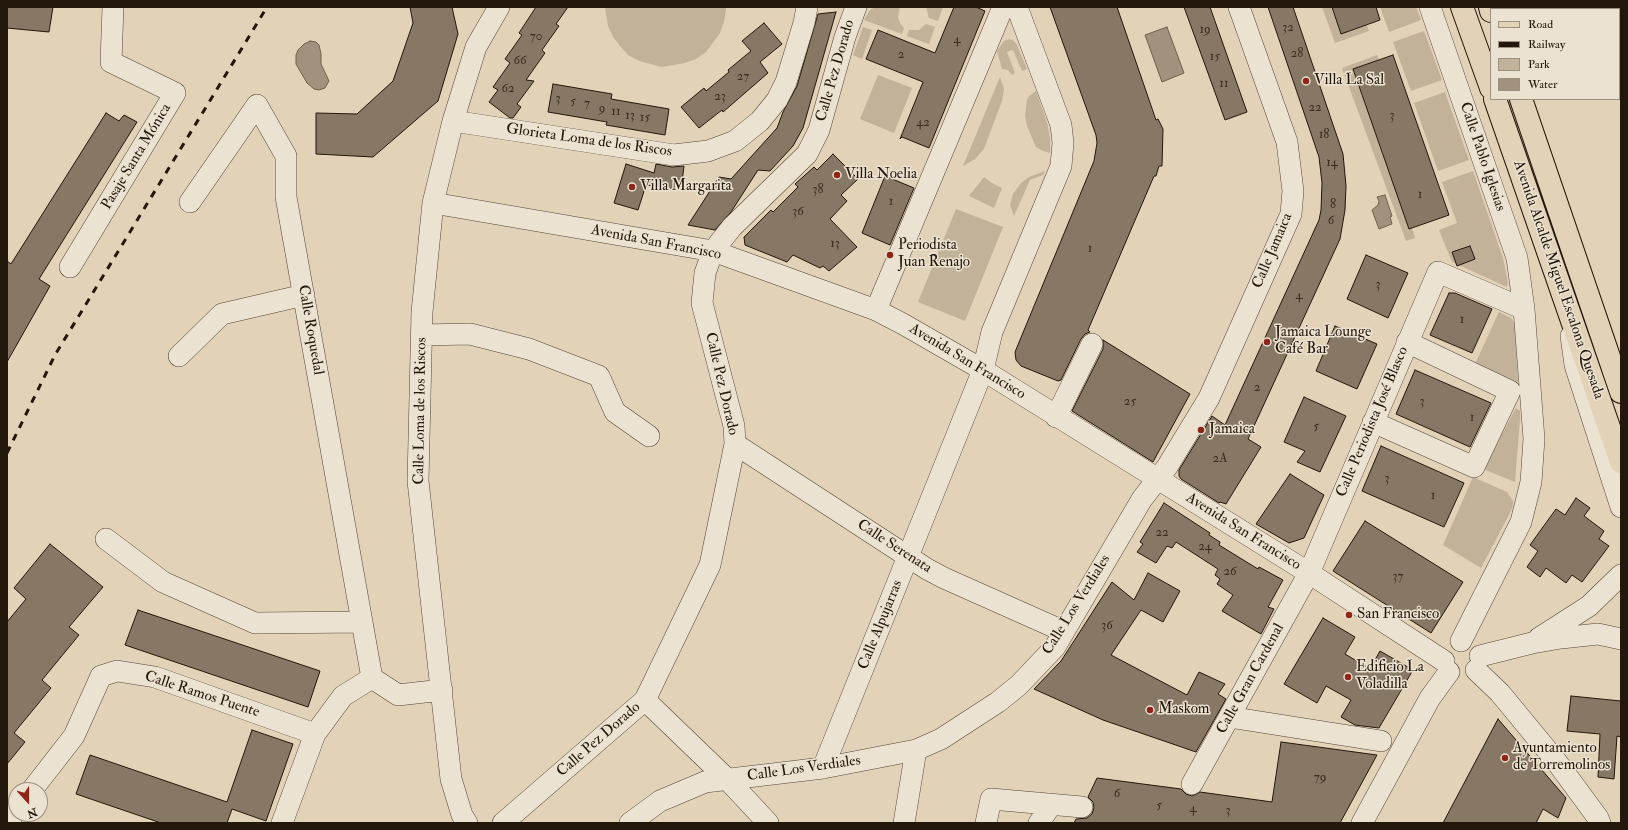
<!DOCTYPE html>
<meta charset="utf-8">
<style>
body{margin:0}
#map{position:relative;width:1628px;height:830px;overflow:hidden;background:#e2d2b8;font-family:"IM FELL Double Pica",serif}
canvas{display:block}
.frame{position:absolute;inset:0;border:8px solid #23160a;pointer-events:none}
.legend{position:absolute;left:1490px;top:8px;width:130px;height:92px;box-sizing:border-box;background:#ece2d1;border:1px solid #9c9081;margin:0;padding:5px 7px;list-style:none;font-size:12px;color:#23160a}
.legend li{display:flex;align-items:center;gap:8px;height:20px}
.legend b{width:20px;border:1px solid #9c9081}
.north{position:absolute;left:8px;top:782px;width:40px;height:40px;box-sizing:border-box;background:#ece2d1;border:1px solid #9c9081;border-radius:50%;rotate:159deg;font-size:11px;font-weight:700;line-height:16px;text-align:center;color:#23160a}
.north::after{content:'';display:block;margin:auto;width:14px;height:18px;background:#8f2418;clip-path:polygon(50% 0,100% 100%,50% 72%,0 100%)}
</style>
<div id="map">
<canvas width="1628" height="830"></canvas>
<div class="frame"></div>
<ul class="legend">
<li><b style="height:5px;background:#e2d2b8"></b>Road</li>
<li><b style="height:5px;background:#23160a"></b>Railway</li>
<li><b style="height:11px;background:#c2b29a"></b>Park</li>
<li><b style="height:11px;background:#a1927d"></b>Water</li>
</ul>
<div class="north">N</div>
</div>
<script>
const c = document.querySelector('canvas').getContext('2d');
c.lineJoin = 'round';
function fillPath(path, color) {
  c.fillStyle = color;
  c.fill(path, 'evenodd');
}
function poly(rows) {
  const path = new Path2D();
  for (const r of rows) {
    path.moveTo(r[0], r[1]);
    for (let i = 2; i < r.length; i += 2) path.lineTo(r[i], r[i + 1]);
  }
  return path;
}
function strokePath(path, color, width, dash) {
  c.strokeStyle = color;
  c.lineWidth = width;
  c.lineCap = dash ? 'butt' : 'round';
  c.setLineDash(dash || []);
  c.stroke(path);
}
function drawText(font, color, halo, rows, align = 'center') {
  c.font = font + ' "IM FELL Double Pica",serif';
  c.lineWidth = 3;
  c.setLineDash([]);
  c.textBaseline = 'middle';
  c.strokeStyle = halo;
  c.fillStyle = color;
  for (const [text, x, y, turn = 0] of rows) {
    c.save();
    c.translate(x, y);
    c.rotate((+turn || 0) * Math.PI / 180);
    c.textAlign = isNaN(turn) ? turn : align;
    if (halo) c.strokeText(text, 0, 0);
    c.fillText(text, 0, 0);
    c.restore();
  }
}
fillPath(poly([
 [605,7,726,7,726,10,724,22,720,33,706,52,696,59,685,63,662,67,639,61,628,55,620,46,613,37,608,26],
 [875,7,900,7,898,17,900,23,904,28,902,34,864,20,870,10],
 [926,7,943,7,938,21,929,18],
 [1322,7,1332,7,1341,34,1367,25,1369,31,1335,43],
 [1380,7,1416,7,1421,20,1389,32],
 [926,24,935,27,929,44,907,36,909,30,919,30],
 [863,27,872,30,862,59,853,55],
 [1424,31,1442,80,1411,91,1393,42],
 [1009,39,1014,41,1017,45,1027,69,1022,71,1013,50,1007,52,1015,73,1012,75,1008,70,1002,69,997,51,1004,41],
 [1377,55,1379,60,1353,70,1409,228,1412,228,1415,238,1406,241,1342,68],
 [878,75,912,88,894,133,860,119],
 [1000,77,1004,89,1002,101,984,149,975,159,963,166],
 [1036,91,1048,126,1050,140,1050,153,1043,151,1036,147,1027,126,1025,116,1027,100,1029,96],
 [1445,92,1469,160,1438,171,1414,103],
 [1503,99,1507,99,1621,424,1621,430],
 [1045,171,1043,175,1030,180,1014,216,1010,205,1013,194,1021,183,1029,177],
 [1473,171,1503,258,1508,283,1507,287,1452,262,1439,230,1457,223,1442,182],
 [984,177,992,183,1002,188,994,208,969,196],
 [956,209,1003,227,965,321,918,302],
 [1499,312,1511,318,1515,323,1518,382,1475,364],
 [1516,408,1520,411,1520,420,1515,482,1483,469],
 [1473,477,1507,492,1513,501,1513,506,1510,513,1481,568,1443,545]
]), '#c2b29a');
const water = poly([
 [1167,27,1184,73,1162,82,1145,35,1167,27],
 [310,41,316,42,319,45,321,54,321,64,329,81,325,88,319,90,314,89,307,83,296,64,296,55,298,50,304,44,310,41],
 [1385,195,1392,216,1390,217,1392,224,1379,229,1372,210,1378,205,1379,201,1377,197,1385,195]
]);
fillPath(water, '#a1927d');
strokePath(water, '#6f604f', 1);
const building = poly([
 [7,7,53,7,49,32,7,28,7,7],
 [410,7,452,7,458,34,438,101,373,157,316,154,316,113,357,114,393,81,413,23,410,7],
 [536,7,568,7,556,24,559,26,542,50,545,53,526,80,534,81,517,104,521,107,513,118,510,118,489,102,498,90,493,87,510,63,505,59,522,35,519,33,536,7],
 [954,7,976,7,985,11,929,148,902,137,900,139,923,82,866,59,878,30,935,53,954,7],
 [1050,7,1117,7,1156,120,1158,119,1163,129,1162,166,1159,166,1156,176,1154,176,1088,330,1090,332,1085,334,1081,339,1061,380,1058,381,1021,366,1016,360,1015,352,1094,161,1097,143,1096,135,1050,7],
 [1184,7,1210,7,1247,112,1225,120,1184,7],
 [1268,7,1293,7,1343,154,1346,186,1345,210,1340,239,1248,439,1261,447,1226,504,1220,502,1219,503,1181,479,1179,476,1179,470,1212,416,1225,425,1319,220,1321,210,1322,183,1319,157,1268,7],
 [1332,7,1376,7,1380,20,1341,34,1332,7],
 [836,12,803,128,793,146,770,171,758,170,731,212,715,230,688,225,719,177,731,179,777,128,783,112,797,86,818,14,836,12],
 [764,23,782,44,760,62,768,73,723,112,722,110,699,128,681,107,704,88,706,91,729,72,728,70,751,51,742,41,764,23],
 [1393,55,1449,215,1409,229,1353,69,1393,55],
 [553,84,612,94,611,99,669,109,665,135,606,125,607,122,548,112,553,84],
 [106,113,119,121,124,115,137,122,39,279,50,286,7,362,7,261,11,264,106,113],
 [833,154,858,179,841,195,847,201,830,219,857,247,829,271,823,266,820,268,793,255,787,262,745,245,744,237,771,210,773,212,798,187,795,184,814,167,817,170,833,154],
 [626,164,654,173,656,164,672,167,684,166,682,182,684,183,683,190,646,185,638,210,614,203,626,164],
 [885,176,914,188,890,245,862,233,885,176],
 [1470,246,1475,259,1457,266,1452,252,1470,246],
 [1366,255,1408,273,1388,318,1347,299,1366,255],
 [1449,293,1455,293,1492,309,1472,353,1430,335,1449,293],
 [1335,326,1377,344,1357,389,1316,371,1335,326],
 [1103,340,1190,394,1153,462,1072,411,1103,349,1103,340],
 [1415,370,1491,403,1470,447,1396,414,1415,370],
 [1304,397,1346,416,1320,472,1297,462,1305,451,1284,442,1304,397],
 [1381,446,1464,483,1444,527,1362,491,1381,446],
 [1290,474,1324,495,1304,538,1289,543,1256,524,1290,474],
 [1576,498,1590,508,1584,516,1604,531,1599,539,1609,546,1582,582,1572,575,1566,583,1546,568,1540,577,1527,567,1538,551,1530,545,1556,509,1565,515,1576,498],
 [1164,503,1210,533,1209,535,1220,542,1219,545,1258,569,1259,567,1283,580,1268,607,1274,609,1261,634,1222,611,1233,595,1217,584,1220,579,1215,575,1218,569,1176,542,1172,548,1167,546,1156,563,1137,552,1143,544,1140,542,1164,503],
 [1365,521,1463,582,1431,633,1333,571,1365,521],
 [50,544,103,587,69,627,79,635,42,680,51,688,14,733,25,742,7,764,7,622,26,599,14,588,50,544],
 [1148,573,1180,591,1163,622,1141,610,1111,655,1187,695,1199,672,1225,684,1218,694,1226,699,1196,752,1103,720,1034,689,1061,661,1112,582,1134,600,1148,573],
 [138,610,320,671,308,707,125,645,138,610],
 [1323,618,1355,637,1345,654,1370,669,1380,651,1413,670,1379,728,1355,725,1341,717,1351,700,1326,686,1317,703,1284,684,1323,618],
 [1571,696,1621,701,1621,737,1617,736,1614,779,1598,777,1600,734,1567,731,1571,696],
 [1498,719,1566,798,1558,818,1543,809,1536,823,1443,823,1498,719],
 [252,730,293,744,266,821,232,809,227,823,161,823,76,794,90,755,227,802,252,730],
 [1281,742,1377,755,1340,823,1074,823,1076,819,1087,818,1092,814,1094,808,1093,802,1088,797,1097,778,1181,789,1186,794,1192,796,1200,792,1272,802,1281,742]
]);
fillPath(building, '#867864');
strokePath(building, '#23160a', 1);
const minor = poly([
 [1430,7,1517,258,1524,309,1534,439,1531,482,1521,522,1461,641],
 [453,121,674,155,708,151,735,141,760,121,777,100,786,82,804,23,807,7],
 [190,202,257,105,286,156,286,197,372,678],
 [433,203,713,251,876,310,903,324,983,370,1309,573,1444,661],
 [70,267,175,93,111,62,113,7],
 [876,310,1003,7],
 [422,335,470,334,529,349,599,376,615,412,649,436],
 [1571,336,1575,365,1621,507],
 [179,356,222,314,304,295],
 [1056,417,1092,344],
 [1373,422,1474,467,1510,391,1407,342],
 [735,444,927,569,944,578,1063,631],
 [106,539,163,582,255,623,362,622],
 [1539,638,1589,606,1621,575],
 [1480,656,1532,643,1561,638,1598,634,1621,639],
 [1476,670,1500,693,1556,761,1598,818,1600,823],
 [645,700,727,779,768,823],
 [1229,717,1381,741],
 [823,768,983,370,992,332,1061,166,1063,143,1061,125,1017,7],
 [1192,784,1309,573,1438,272,1524,309],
 [32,790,74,736,101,676,117,671,155,677,315,734,343,696,372,678,398,695,442,690],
 [7,823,16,811],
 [282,823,315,734],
 [467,823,462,815,451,779,418,481,422,312,433,203,453,121,476,47,499,7],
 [503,823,645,700,710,565,735,444,734,426,702,303,705,273,713,251,732,227,807,154,819,130,845,37,856,7],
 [630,823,660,801,705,782,823,768,916,750,941,739,998,702,1019,685,1055,647,1142,499,1167,467,1209,398,1291,214,1293,191,1287,142,1239,7],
 [904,823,916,750],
 [986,823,991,799,1082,807],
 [1039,823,1051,805],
 [1362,823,1430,698,1449,672]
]);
const major = poly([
 [1462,7,1491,88],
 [1490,7,1491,11],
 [1495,99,1621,462],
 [1521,99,1621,392]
]);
strokePath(minor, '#534536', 22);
strokePath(major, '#23160a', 24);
strokePath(minor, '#ece2d1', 21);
strokePath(major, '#e2d2b8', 22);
strokePath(poly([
 [7,453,55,355,267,7]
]), '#23160a', 3, [7, 7]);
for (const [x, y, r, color] of [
 [1306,81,4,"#8f2418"],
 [837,175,4,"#8f2418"],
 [632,187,4,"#8f2418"],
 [890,255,4,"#8f2418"],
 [1267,342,4,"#8f2418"],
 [1201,430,4,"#8f2418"],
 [1349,615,4,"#8f2418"],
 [1348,677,4,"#8f2418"],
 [1150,710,4,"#8f2418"],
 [1505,758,4,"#8f2418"]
]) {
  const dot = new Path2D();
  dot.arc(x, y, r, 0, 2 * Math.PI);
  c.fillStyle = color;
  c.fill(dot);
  strokePath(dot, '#ece2d1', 1.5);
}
drawText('13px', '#3c2e20', null, [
 ["32",1288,28],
 ["19",1205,30],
 ["70",536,37],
 ["4",957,40],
 ["28",1297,54],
 ["2",901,55],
 ["15",1215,57],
 ["66",520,61],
 ["27",743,77],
 ["11",1224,84],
 ["62",508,89],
 ["23",720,97],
 ["3",558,99],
 ["5",573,102],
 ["7",587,104],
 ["22",1315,108],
 ["9",602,109],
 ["11",616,112],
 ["13",630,116],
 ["3",1392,116],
 ["15",645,118],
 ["42",923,123],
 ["18",1324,135],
 ["14",1332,163],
 ["38",818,190],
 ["1",1420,195],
 ["1",891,202],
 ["8",1333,205],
 ["36",798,212],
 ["6",1331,221],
 ["13",835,244],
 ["1",1090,249],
 ["3",1378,285],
 ["4",1299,296],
 ["1",1462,320],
 ["2",1257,388],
 ["25",1130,402],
 ["3",1422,402],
 ["1",1472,418],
 ["5",1316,427],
 ["2A",1220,459],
 ["3",1387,479],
 ["1",1433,496],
 ["22",1162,533],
 ["24",1205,547],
 ["26",1230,572],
 ["37",1398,577],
 ["36",1107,626],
 ["79",1320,778],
 ["6",1117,794],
 ["5",1159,806],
 ["4",1193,809],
 ["3",1228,811]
]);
drawText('15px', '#23160a', '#ece2d1', [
 ["Calle Pez Dorado",836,71,-74],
 ["Glorieta Loma de los Riscos",589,141,8],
 ["Pasaje Santa Mónica",137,157,-59],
 ["Calle Pablo Iglesias",1482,157,71],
 ["Avenida San Francisco",656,243,11],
 ["Calle Jamaica",1273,251,-67],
 ["Avenida Alcalde Miguel Escalona Quesada",1558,280,71],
 ["Calle Roquedal",310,330,80],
 ["Avenida San Francisco",967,362,31],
 ["Calle Pez Dorado",721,384,77],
 ["Calle Loma de los Riscos",421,411,-89],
 ["Calle Periodista José Blasco",1373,422,-67],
 ["Avenida San Francisco",1243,532,32],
 ["Calle Serenata",894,547,33],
 ["Calle Los Verdiales",1077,605,-58],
 ["Calle Alpujarras",881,625,-68],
 ["Calle Gran Cardenal",1251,679,-61],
 ["Calle Ramos Puente",202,695,18],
 ["Calle Pez Dorado",599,740,-41],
 ["Calle Los Verdiales",804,769,-8]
]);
drawText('15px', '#23160a', '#ece2d1', [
 ["Villa La Sal",1314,81],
 ["Villa Noelia",845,175],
 ["Villa Margarita",640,187],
 ["Periodista",898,246],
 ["Juan Renajo",898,263],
 ["Jamaica Lounge",1275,333],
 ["Café Bar",1275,350],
 ["Jamaica",1209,430],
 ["San Francisco",1357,615],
 ["Edificio La",1356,668],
 ["Voladilla",1356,685],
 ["Maskom",1158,710],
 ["Ayuntamiento",1513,749],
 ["de Torremolinos",1513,766]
], 'left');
</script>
